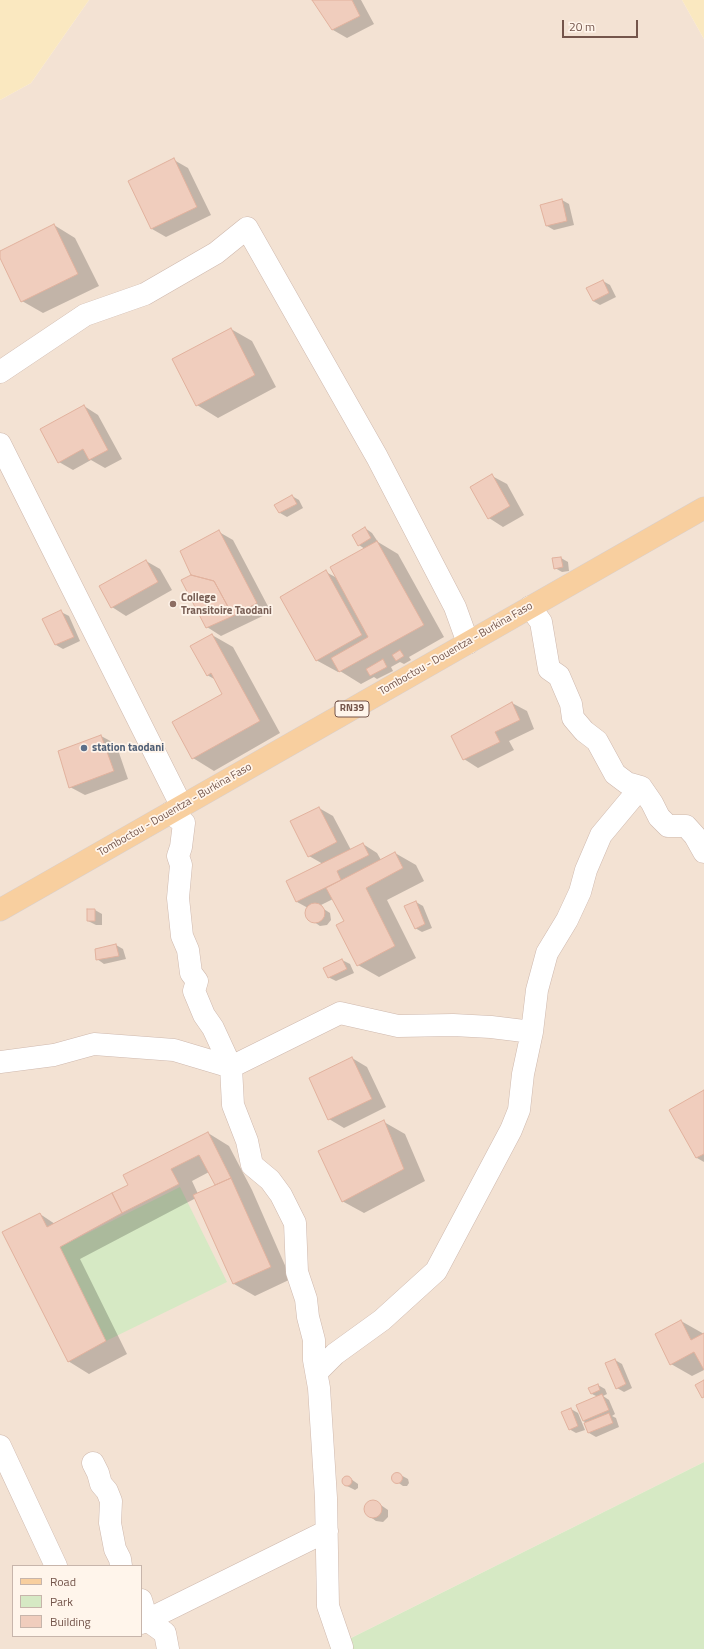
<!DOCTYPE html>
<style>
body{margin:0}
#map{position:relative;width:704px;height:1649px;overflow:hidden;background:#fcf1e5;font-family:"Titillium Web",sans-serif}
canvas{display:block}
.legend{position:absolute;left:12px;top:1565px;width:130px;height:72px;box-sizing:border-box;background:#fff5eb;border:1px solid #c7b5ab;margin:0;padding:5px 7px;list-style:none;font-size:12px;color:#74554b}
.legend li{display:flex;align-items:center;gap:8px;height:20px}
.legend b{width:20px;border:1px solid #c7b5ab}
.scale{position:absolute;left:562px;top:20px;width:76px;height:18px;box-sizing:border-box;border:2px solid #74554b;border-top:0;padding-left:5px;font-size:12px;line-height:14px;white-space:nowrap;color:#74554b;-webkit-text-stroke:3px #fff5eb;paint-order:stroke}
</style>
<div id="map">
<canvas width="704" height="1649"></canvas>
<ul class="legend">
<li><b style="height:5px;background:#f8cf9f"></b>Road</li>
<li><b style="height:11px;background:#d6e9c4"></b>Park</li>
<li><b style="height:11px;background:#f0cdbd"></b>Building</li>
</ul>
<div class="scale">20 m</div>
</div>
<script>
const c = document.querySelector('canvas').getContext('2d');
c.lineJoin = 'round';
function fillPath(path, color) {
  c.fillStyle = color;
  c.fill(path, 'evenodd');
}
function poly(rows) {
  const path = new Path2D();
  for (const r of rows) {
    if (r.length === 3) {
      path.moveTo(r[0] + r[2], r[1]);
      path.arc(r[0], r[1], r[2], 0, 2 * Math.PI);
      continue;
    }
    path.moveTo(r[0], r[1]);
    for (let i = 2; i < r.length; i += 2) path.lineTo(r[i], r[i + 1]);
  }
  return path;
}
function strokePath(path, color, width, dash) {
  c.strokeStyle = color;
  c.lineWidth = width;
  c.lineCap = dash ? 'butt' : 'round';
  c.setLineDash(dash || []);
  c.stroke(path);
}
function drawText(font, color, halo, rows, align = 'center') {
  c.font = font + ' "Titillium Web",sans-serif';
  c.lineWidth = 3.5;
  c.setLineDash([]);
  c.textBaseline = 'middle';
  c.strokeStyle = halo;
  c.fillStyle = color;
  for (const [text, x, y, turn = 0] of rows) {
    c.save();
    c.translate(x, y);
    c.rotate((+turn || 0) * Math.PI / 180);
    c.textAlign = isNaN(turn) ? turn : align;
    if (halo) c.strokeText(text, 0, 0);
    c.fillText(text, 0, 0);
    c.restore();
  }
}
fillPath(poly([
 [89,0,682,0,704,39,704,1462,329,1649,0,1649,0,100,31,83],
 [13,1566,141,1566,141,1636,13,1636]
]), '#f3e2d3');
fillPath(poly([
 [180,1187,227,1282,106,1341,60,1247],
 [704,1462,704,1649,329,1649]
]), '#d6e9c4');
fillPath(poly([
 [0,0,89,0,31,83,0,100],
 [682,0,704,0,704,39]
]), '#fae8c0');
fillPath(poly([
 [313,0,361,0,374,24,347,38,333,30],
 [174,160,188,168,211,215,166,237,152,229],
 [562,200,569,204,574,225,554,230,547,226],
 [54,225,75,238,99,286,43,313,22,301,0,256,0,252],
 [603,281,610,285,616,297,600,305,593,301],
 [231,329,252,341,276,387,218,418,197,405,173,359],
 [84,406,98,415,122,459,105,468,91,460,73,470,59,462],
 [492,476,507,484,524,515,503,527,489,518],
 [292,496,299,500,303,508,287,517,280,513,276,505],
 [365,528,372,533,378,542,398,554,444,637,409,657,411,660,404,664,400,662,391,667,393,671,377,679,374,677,361,684,340,671,338,672,316,660,326,572,337,578,365,549,359,545],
 [219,532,233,540,271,612,221,636,207,627,192,576],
 [561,558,568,562,569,571,562,572,555,568],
 [146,561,160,569,172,590,126,616,112,607],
 [61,612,69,616,80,641,63,649,56,645],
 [212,635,233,647,280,733,214,771,193,758,224,694,216,680,207,675],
 [512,703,527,711,534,729,509,741,514,750,478,768,464,759],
 [101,736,116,744,128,779,85,795,70,787],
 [319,808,333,816,351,850,363,844,377,853,381,860,395,853,416,865,424,881,387,900,416,958,379,977,358,965,345,921,333,899,319,906,330,913,331,920,327,925,320,926,307,917,306,910,308,908,297,902,287,881,323,864,309,856],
 [416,902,423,906,432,928,422,932,415,928],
 [95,910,102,914,102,925,96,925,88,921],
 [116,945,123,949,126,959,104,964,97,959],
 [342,960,350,964,354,973,336,981,328,977],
 [352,1058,367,1067,386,1107,344,1128,329,1119],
 [704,1091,704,1162,697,1158,670,1110],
 [384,1122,405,1134,425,1181,364,1213,342,1201],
 [208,1133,229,1146,252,1190,291,1279,255,1296,234,1284,196,1198,80,1259,127,1354,89,1374,68,1361,40,1214,55,1224,129,1185],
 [209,1172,216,1186,198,1194,192,1181],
 [681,1321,704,1334,704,1370,692,1376,671,1364],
 [615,1360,622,1364,632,1388,624,1392,617,1388],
 [598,1385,605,1389,607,1394,603,1396,609,1400,615,1414,612,1416,616,1418,619,1427,596,1437,589,1433,587,1423,583,1421,598,1397,592,1394,590,1389],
 [571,1409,578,1413,585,1430,576,1433,569,1429],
 [397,1473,408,1479,409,1483,407,1486,403,1486,393,1479,393,1476],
 [348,1477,358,1484,358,1488,355,1490,345,1485,343,1480,345,1478],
 [371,1501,375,1501,388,1510,388,1517,383,1522,376,1521,369,1516,365,1512,367,1504]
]), '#0003');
const building = poly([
 [312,0,352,0,360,16,332,30,312,0],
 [174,158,197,207,151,229,128,181,174,158],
 [562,199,567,221,546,226,540,205,562,199],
 [54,224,78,274,21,302,0,258,0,251,54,224],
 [603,280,609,293,593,301,586,288,603,280],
 [231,328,255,375,196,406,172,359,231,328],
 [84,405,108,450,89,460,83,449,58,463,40,429,84,405],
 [492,474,510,506,488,519,470,487,492,474],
 [292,495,297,504,279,513,274,505,292,495],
 [365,527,371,538,358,546,352,535,365,527],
 [219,530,257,603,233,616,214,581,191,575,180,551,219,530],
 [377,541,424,625,339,672,331,658,368,637,330,567,377,541],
 [561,557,563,567,554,569,552,558,561,557],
 [146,560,158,582,111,608,99,586,146,560],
 [326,570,362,635,316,661,280,597,326,570],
 [191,575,214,581,233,616,206,628,181,580,191,575],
 [61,610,74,637,55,645,42,619,61,610],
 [212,634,260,721,192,759,172,722,222,694,211,673,207,676,190,646,212,634],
 [400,650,404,656,396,661,392,655,400,650],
 [383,659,387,667,370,676,366,669,383,659],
 [512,702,520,720,495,732,500,742,463,760,451,736,512,702],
 [101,735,114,771,69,788,58,751,101,735],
 [319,807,337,842,308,857,290,821,319,807],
 [363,843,369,855,337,871,341,880,296,902,286,881,363,843],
 [395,852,403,868,366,888,395,946,357,966,336,925,344,921,326,888,395,852],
 [416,901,425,924,415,929,404,906,416,901],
 [315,913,10],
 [87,909,95,909,95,921,87,921,87,909],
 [116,944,119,956,96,960,95,949,116,944],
 [342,959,347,969,328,978,323,968,342,959],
 [352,1057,372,1099,328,1120,309,1078,352,1057],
 [704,1090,704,1154,696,1158,669,1110,704,1090],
 [384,1120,404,1169,342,1202,318,1151,384,1120],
 [208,1132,231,1178,215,1185,199,1155,171,1169,179,1184,122,1213,112,1193,128,1185,123,1175,208,1132],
 [231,1178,271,1267,233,1284,193,1195,231,1178],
 [112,1193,122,1213,60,1247,106,1341,68,1362,2,1232,40,1213,47,1227,112,1193],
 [681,1320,691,1340,704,1333,704,1370,694,1352,670,1365,655,1334,681,1320],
 [615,1359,626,1384,616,1389,605,1363,615,1359],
 [704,1380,704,1397,702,1398,695,1385,704,1380],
 [598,1384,600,1390,591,1394,588,1388,598,1384],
 [602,1394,609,1410,583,1421,576,1405,602,1394],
 [571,1408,578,1426,569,1430,561,1412,571,1408],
 [609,1413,613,1423,588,1433,584,1423,609,1413],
 [397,1478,5.5],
 [347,1481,5],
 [373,1509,9]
]);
fillPath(building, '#f0cdbd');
strokePath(building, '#e2b29e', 1);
const minor = poly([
 [0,372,85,315,145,294,216,253,247,228,377,457,455,607,468,643],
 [0,444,182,807],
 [530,607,541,622,549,669,559,676,571,704,573,718,584,731,597,741,615,774,627,783,641,787,652,803,659,817,668,826,686,826,695,836,704,852],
 [170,813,184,823,181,847,178,856,181,865,178,898,182,936,188,950,191,973,197,981,194,991,204,1015,213,1028,231,1067,233,1105,247,1141,252,1165,270,1180,281,1195,295,1223,297,1272,306,1299,308,1317,314,1340,314,1360,319,1388,326,1498,328,1606,342,1647],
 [0,1062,54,1055,94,1044,174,1050,231,1067,340,1013,398,1026,453,1025,491,1027,532,1032],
 [317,1372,335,1354,382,1320,436,1271,511,1130,519,1110,523,1074,532,1032,537,990,547,953,567,920,580,892,586,870,601,835,641,787],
 [0,1446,56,1566],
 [93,1463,98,1473,101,1484,107,1491,111,1501,110,1523,115,1549,120,1559,121,1566],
 [141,1600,147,1620,165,1633,168,1649],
 [141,1623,327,1531]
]);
const primary = poly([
 [0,910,704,508]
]);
strokePath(minor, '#cfb9ae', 23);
strokePath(primary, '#d8cfcd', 23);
strokePath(minor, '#fff', 22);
strokePath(primary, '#f8cf9f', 22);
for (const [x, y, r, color] of [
 [173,604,4,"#8d6e63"],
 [84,748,4,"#5c6f8a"]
]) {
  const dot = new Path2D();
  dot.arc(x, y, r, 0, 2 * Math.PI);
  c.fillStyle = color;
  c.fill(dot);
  strokePath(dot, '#fff5eb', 1.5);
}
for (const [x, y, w] of [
 [352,709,34]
]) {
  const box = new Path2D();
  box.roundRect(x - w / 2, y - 8, w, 16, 3);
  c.fillStyle = '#fff5eb';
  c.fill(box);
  strokePath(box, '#74554b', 1);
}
drawText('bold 10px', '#74554b', null, [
 ["RN39",352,709]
]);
drawText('bold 11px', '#785e54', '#fff5eb', [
 ["College",181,598],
 ["Transitoire Taodani",181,611]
], 'left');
drawText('11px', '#74554b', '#fff5eb', [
 ["Tomboctou - Douentza - Burkina Faso",456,649,-30],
 ["Tomboctou - Douentza - Burkina Faso",175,810,-30]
]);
drawText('bold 11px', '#4e5e75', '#fff5eb', [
 ["station taodani",92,748]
], 'left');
</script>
